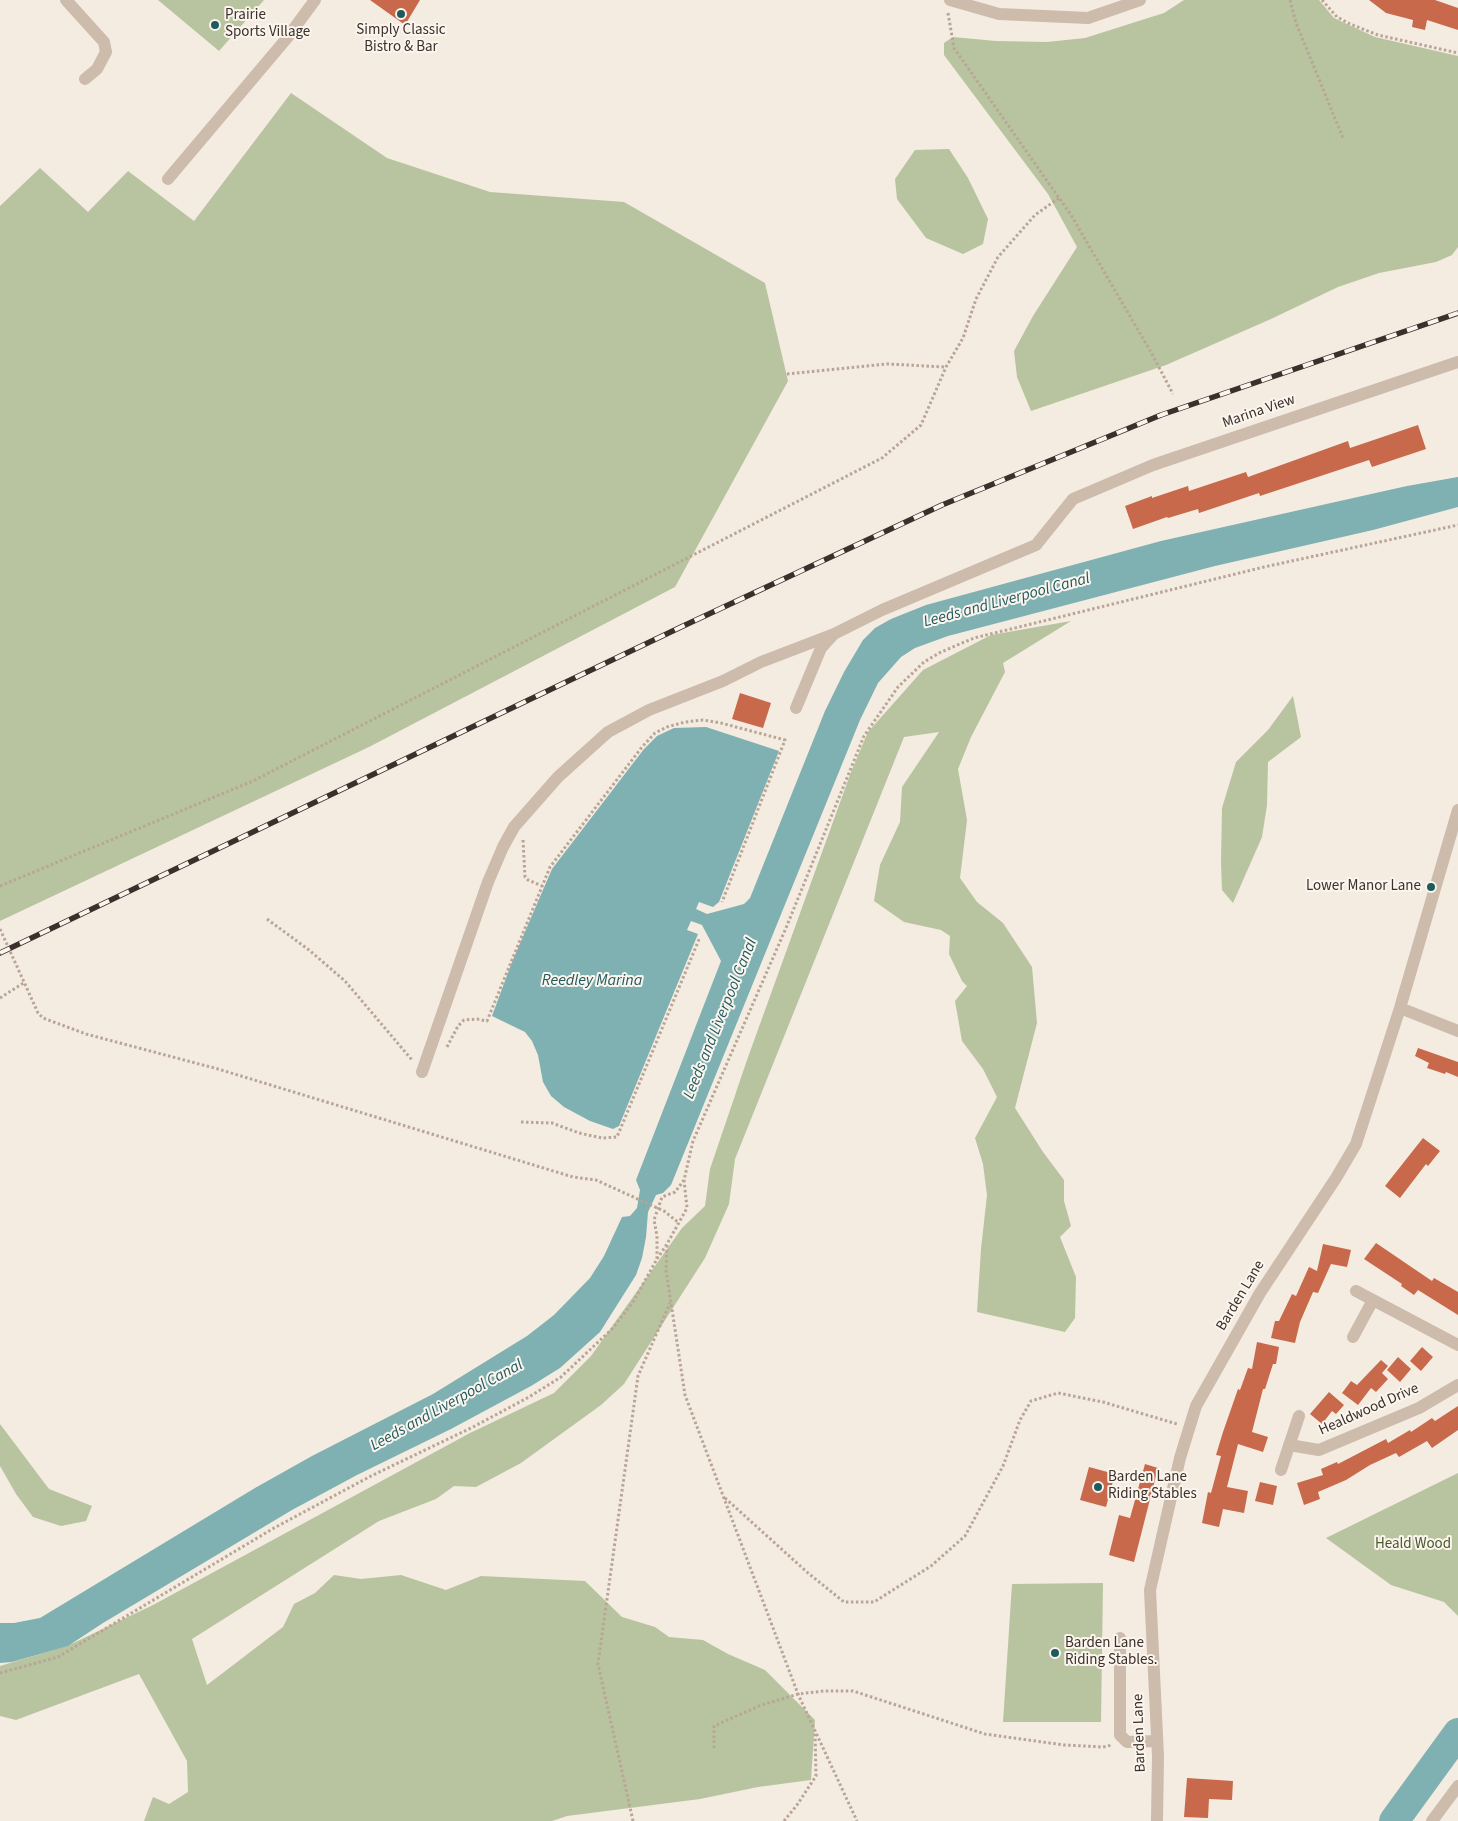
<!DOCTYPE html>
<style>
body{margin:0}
canvas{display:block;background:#f4ebe1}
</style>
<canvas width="1458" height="1821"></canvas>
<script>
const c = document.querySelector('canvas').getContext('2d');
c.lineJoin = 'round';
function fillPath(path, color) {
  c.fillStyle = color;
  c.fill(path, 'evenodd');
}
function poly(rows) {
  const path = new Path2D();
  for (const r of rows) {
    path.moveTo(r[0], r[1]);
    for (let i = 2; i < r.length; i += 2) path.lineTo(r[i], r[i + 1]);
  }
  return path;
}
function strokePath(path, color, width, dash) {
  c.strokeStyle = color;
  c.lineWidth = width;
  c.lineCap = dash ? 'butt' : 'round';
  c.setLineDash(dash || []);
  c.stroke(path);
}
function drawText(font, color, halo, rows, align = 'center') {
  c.font = font + ' "Source Sans 3",sans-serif';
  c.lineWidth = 4;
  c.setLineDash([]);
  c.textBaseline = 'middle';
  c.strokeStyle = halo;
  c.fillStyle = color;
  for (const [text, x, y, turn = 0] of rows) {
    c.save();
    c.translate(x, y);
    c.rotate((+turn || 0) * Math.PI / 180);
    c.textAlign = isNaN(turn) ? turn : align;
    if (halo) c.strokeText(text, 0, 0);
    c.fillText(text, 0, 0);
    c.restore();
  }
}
fillPath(poly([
 [158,0,264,0,219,51],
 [1184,0,1319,0,1334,18,1375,37,1458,56,1458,247,1452,255,1436,262,1379,273,1338,287,1271,319,1166,365,1031,411,1017,377,1014,351,1033,316,1077,247,1048,194,944,55,944,43,953,37,996,41,1047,42,1085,38,1164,13],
 [291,93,387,158,490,192,624,202,765,283,788,381,675,587,369,747,0,921,0,206,40,168,88,212,128,171,194,221],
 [949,149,968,178,988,219,983,244,963,254,926,238,897,199,895,179,915,150],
 [1071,621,1003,663,1005,672,971,737,958,769,967,820,960,878,977,902,1003,923,1032,967,1037,1023,1015,1108,1043,1152,1064,1180,1064,1201,1071,1226,1060,1237,1076,1277,1075,1318,1065,1332,977,1312,981,1249,987,1195,983,1164,975,1138,997,1097,983,1069,962,1041,955,1001,967,986,962,981,949,954,950,936,941,930,904,922,874,901,880,865,900,822,902,787,939,732,904,737,735,1159,729,1204,705,1258,624,1384,601,1405,521,1463,476,1487,454,1486,436,1499,379,1521,192,1639,207,1685,283,1627,294,1604,315,1593,334,1575,361,1579,401,1575,446,1590,481,1576,585,1581,622,1617,655,1627,669,1637,703,1640,728,1654,765,1670,815,1720,811,1780,758,1787,700,1799,567,1816,552,1821,144,1821,153,1797,169,1804,188,1792,187,1761,139,1674,16,1720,0,1716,0,1666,67,1646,153,1605,470,1433,554,1393,591,1356,682,1228,705,1206,710,1169,747,1060,851,772,868,732,923,670,991,635],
 [1293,696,1301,737,1268,762,1267,805,1262,837,1233,903,1222,890,1221,862,1222,808,1236,762,1268,730],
 [0,1424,49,1489,92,1506,86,1521,61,1526,33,1517,16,1494,0,1466],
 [1458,1473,1458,1616,1444,1602,1391,1585,1326,1538],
 [1103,1583,1101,1722,1003,1722,1012,1584]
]), '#b8c4a0');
fillPath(poly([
 [1458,477,1458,507,1373,530,1215,566,948,636,915,648,901,657,878,683,860,720,671,1185,663,1193,656,1195,648,1212,646,1237,642,1258,636,1275,600,1332,560,1368,531,1386,451,1429,357,1475,292,1510,103,1623,68,1646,12,1662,0,1663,0,1623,14,1623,40,1618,255,1488,312,1456,433,1394,527,1336,554,1315,590,1278,604,1256,622,1217,630,1216,637,1208,640,1190,636,1180,721,961,702,925,691,921,687,930,698,934,619,1126,613,1129,590,1121,564,1107,551,1096,543,1082,538,1055,532,1041,525,1032,492,1016,512,962,552,869,644,749,657,736,674,728,706,727,779,751,719,902,713,907,699,902,696,909,707,914,744,904,750,898,825,711,844,672,863,640,875,628,891,619,926,605,1161,541,1407,486]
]), '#7fb0b2');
strokePath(poly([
 [1394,1821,1458,1733]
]), '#7fb0b2', 30);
fillPath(poly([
 [370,0,420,0,405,25],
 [1369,0,1435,0,1458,8,1458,30,1427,20,1425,30,1412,27,1413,20,1386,13],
 [1418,425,1426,449,1372,467,1369,460,1260,496,1259,493,1199,513,1198,509,1168,518,1167,517,1133,529,1125,506,1152,496,1152,498,1188,486,1189,491,1246,472,1248,477,1348,441,1350,448],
 [740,693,771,703,763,728,732,719],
 [1418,1048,1458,1062,1458,1077,1446,1072,1445,1074,1427,1068,1429,1063,1415,1056],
 [1423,1138,1440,1151,1428,1166,1426,1164,1400,1198,1385,1186],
 [1376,1243,1432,1281,1434,1278,1458,1292,1458,1315,1418,1290,1414,1295,1401,1286,1402,1284,1364,1259],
 [1323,1244,1351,1250,1347,1267,1331,1264,1318,1293,1313,1292,1300,1322,1295,1343,1271,1338,1275,1321,1279,1321,1292,1294,1296,1296,1309,1267,1317,1271],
 [1257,1342,1279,1347,1276,1364,1273,1364,1265,1389,1263,1389,1252,1432,1268,1437,1263,1452,1238,1444,1227,1487,1248,1491,1244,1513,1223,1509,1219,1527,1202,1523,1208,1492,1211,1493,1221,1456,1216,1455,1223,1432,1238,1389,1240,1390,1248,1368,1252,1369],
 [1422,1347,1433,1357,1421,1371,1410,1361],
 [1398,1357,1411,1369,1400,1382,1387,1370],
 [1381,1360,1388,1366,1382,1373,1388,1379,1376,1392,1371,1388,1358,1405,1342,1393,1351,1381,1357,1385],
 [1329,1392,1344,1405,1336,1414,1332,1411,1322,1424,1310,1414],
 [1458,1406,1458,1430,1432,1448,1427,1441,1399,1457,1396,1453,1370,1465,1346,1480,1318,1492,1320,1499,1304,1505,1297,1483,1323,1475,1321,1469,1337,1462,1338,1464,1386,1439,1388,1443,1410,1430,1411,1432,1432,1418,1435,1421],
 [1145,1464,1158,1468,1134,1562,1109,1555,1119,1515,1130,1518],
 [1089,1467,1115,1474,1106,1507,1080,1500],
 [1260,1482,1277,1486,1273,1505,1255,1501],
 [1187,1778,1233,1781,1232,1800,1209,1799,1208,1818,1184,1817]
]), '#c8694b');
strokePath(poly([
 [1290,0,1296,23,1343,138],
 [1322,0,1337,17,1350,24,1378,35,1458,53],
 [948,13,954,48,1071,215,1152,354,1173,394],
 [787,374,887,364,946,367],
 [523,840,525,877,528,880,542,886],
 [0,886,253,781,882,458,921,425,946,367,963,338,976,299,998,257,1035,215,1059,198],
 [267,919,309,950,345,981,412,1060],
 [0,929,38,1013,43,1018,86,1034,218,1069,573,1177,596,1180,664,1211,679,1223],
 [0,998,25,982],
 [447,1047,458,1026,464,1020,477,1019,487,1021,550,867,642,747,655,733,667,727,685,722,703,720,721,723,785,740,722,902],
 [521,1122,552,1123,579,1133,602,1138,617,1137,700,937],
 [667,1245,666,1270,685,1395,798,1694,857,1821],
 [657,1259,667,1244,687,1208,684,1180,693,1141,786,928,864,736,898,687,924,662,941,652,974,638,1264,567,1458,525],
 [725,1498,808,1573,844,1602,874,1602,931,1566,965,1536,1003,1466,1020,1420,1031,1401,1058,1393,1103,1402,1177,1424],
 [0,1673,58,1657,274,1528,371,1476,473,1427,529,1397,561,1377,612,1329,633,1302,657,1259,657,1236,654,1220,662,1197,675,1192,684,1180],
 [714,1748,714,1726,759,1706,798,1694,824,1691,853,1691,985,1734,1064,1745,1103,1747,1112,1745],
 [633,1821,598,1664,638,1376,670,1303],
 [784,1821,797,1805,816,1776,815,1732]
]), '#b9a596', 3, [2.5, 2.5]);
strokePath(poly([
 [66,0,104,42,106,52,97,69,85,79],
 [950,0,999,14,1088,18,1140,0],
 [168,179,287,38,315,0],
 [796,708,821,648,833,635],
 [1400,1008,1458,1031],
 [422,1072,488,882,503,847,514,827,558,777,608,732,649,710,723,681,761,662,834,634,882,610,1036,545,1073,499,1153,465,1458,362],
 [1356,1291,1458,1345],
 [1353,1337,1373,1300],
 [1289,1445,1319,1450,1419,1408,1458,1385],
 [1281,1470,1299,1416],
 [1120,1638,1120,1735,1127,1742,1157,1741],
 [1157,1821,1158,1756,1150,1590,1180,1458,1196,1406,1260,1293,1336,1178,1356,1144,1400,1008,1458,810],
 [1432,1821,1458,1786]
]), '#cdbbac', 12);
const rail = poly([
 [0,953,681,627,942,505,1161,415,1458,313]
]);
strokePath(rail, '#3b302b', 5.5);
strokePath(rail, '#fbf5ee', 4, [11]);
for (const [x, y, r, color] of [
 [401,14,5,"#1f5a5e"],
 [215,25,5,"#1f5a5e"],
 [1431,887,5,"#1f5a5e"],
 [1098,1487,5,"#1f5a5e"],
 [1055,1653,5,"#1f5a5e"]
]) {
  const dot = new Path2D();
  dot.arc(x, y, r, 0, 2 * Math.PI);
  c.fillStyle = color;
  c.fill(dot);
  strokePath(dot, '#fbf5ee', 2);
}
drawText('15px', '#3b302b', '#fbf5ee', [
 ["Prairie",225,16],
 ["Sports Village",225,33],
 ["Simply Classic",401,31,"center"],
 ["Bistro & Bar",401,48,"center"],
 ["Lower Manor Lane",1421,887,"right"],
 ["Barden Lane",1108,1478],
 ["Riding Stables",1108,1495],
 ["Barden Lane",1065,1644],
 ["Riding Stables.",1065,1661]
], 'left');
drawText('15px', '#3b302b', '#fbf5ee', [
 ["Marina View",1259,412,-19],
 ["Barden Lane",1241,1296,-59],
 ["Healdwood Drive",1369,1410,-24],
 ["Barden Lane",1140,1733,-92]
]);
drawText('15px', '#4a5a2e', '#fbf5ee', [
 ["Heald Wood",1413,1545]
]);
drawText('italic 16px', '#1f5a5e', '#fbf5ee', [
 ["Leeds and Liverpool Canal",1007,601,-15],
 ["Reedley Marina",592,981],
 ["Leeds and Liverpool Canal",721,1019,-68],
 ["Leeds and Liverpool Canal",447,1406,-29]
]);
</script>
